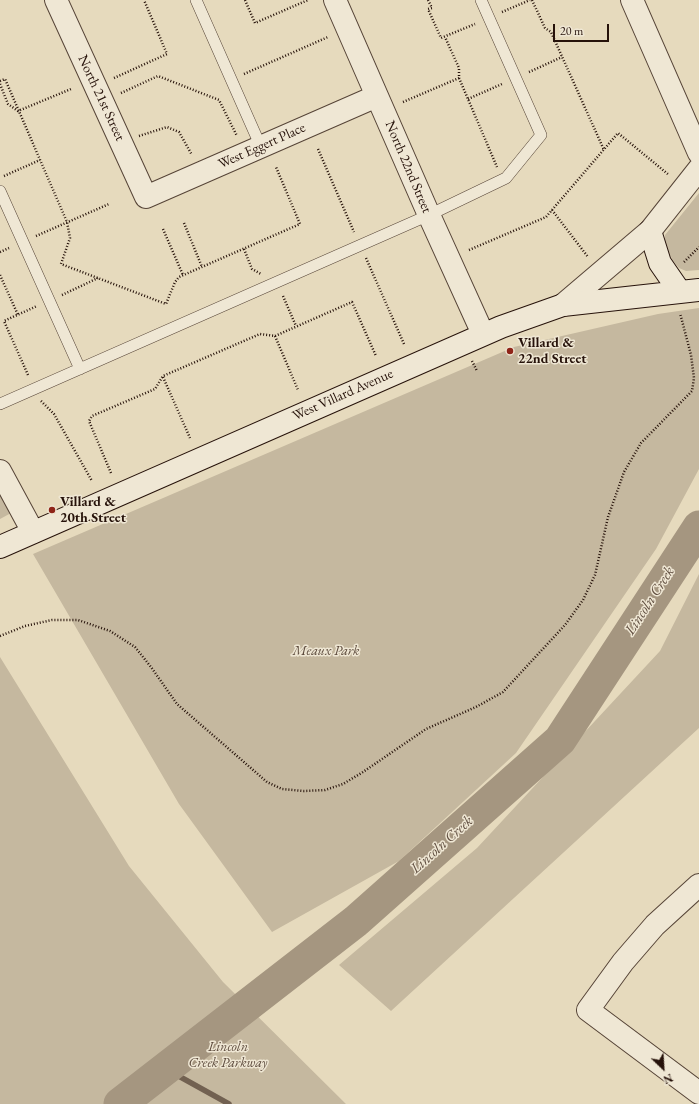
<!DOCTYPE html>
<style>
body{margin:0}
#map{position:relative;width:699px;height:1104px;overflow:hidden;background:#e6dabd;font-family:"EB Garamond",serif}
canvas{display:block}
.north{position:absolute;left:643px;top:1048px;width:40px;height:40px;-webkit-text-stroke:3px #efe7d4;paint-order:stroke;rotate:155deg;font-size:11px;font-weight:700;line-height:16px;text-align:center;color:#26120a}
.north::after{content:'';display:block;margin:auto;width:14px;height:18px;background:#26120a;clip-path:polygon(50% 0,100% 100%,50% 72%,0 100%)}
.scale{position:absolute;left:553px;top:24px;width:56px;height:18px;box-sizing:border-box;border:2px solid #26120a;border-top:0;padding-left:5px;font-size:12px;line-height:14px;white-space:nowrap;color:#26120a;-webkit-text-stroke:3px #efe7d4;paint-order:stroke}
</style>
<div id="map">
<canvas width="699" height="1104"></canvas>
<div class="north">N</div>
<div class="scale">20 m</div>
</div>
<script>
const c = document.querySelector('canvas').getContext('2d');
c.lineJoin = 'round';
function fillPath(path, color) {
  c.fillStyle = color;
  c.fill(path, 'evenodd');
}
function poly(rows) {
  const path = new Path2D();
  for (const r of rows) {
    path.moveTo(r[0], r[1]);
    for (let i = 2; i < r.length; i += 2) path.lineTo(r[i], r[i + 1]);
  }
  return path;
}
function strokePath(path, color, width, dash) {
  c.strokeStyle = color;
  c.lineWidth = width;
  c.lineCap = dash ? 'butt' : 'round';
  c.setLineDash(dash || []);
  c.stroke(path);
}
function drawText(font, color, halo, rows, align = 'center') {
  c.font = font + ' "EB Garamond",serif';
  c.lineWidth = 3;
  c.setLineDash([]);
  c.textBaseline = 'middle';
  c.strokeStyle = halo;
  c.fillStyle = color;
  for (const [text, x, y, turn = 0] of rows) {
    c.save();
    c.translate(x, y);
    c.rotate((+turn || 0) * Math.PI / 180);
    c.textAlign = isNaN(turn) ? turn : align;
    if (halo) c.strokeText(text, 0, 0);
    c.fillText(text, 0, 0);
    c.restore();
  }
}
fillPath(poly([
 [699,193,699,270,686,271,679,268,673,261,665,245,665,235],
 [699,308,699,469,656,549,516,753,399,861,272,932,179,804,33,554,514,347,658,314],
 [0,489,13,512,0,519],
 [699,574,699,728,391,1011,339,965,477,848,660,651],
 [0,657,129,866,223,982,346,1104,0,1104]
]), '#c5b89f');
strokePath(poly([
 [166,1069,229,1104]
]), '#726151', 5.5);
strokePath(poly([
 [120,1104,356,921,560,740,699,527]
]), '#a59680', 33);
const lane = poly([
 [196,0,261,147],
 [0,191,80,369],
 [0,404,429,215,506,178,541,135,481,0]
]);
const street = poly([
 [56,0,146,197,377,96],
 [335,0,429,215,483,334],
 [632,0,699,153],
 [563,305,650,231,699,169],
 [0,471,33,532],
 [699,885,655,925,623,962,588,1010,699,1093]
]);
const secondary = poly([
 [650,231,660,263,680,292],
 [0,547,501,327,563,305,699,290]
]);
strokePath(lane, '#564437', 12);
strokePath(street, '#564437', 24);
strokePath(secondary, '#26120a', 24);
strokePath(poly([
 [245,0,255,23,308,0],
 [428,0,432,8,428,9,441,38,475,24],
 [532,0,545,28,551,32,604,150],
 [502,12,530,0],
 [529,72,562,57],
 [244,74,328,37],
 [114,78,167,54,144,0],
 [459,78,497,167],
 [0,81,5,79,67,222,70,238,61,264,166,304,175,282,179,277,300,224,276,167],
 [0,84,8,104,18,111,71,89],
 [121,93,158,76,219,100,237,136],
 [468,99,502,84],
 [403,102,459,78,459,68,445,37],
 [139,136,167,127,179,132,192,155],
 [318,149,354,232],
 [4,176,40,160],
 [552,210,588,257],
 [184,223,202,267],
 [163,229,183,275],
 [36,236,109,204],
 [244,249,252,269,261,274],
 [469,250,546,217,618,133,669,175],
 [0,252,9,248],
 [366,258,404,344],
 [684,262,699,247],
 [0,275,18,315],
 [62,295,98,278],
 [283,296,296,326],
 [275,336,298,390],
 [472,361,477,371],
 [28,375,4,321,37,306],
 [163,377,190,438],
 [41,401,54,414,92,481],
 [111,473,89,421,92,416,155,389,163,376,260,334,275,336,352,302,376,356],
 [0,636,25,626,52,620,78,620,110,631,135,647,151,667,177,704,267,782,282,789,304,791,325,790,343,784,363,772,426,729,476,707,503,692,565,625,583,600,595,575,608,517,624,472,641,443,692,391,694,378,691,355,680,313]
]), '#26120a', 2.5, [1, 2]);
strokePath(lane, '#efe7d4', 11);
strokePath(street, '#efe7d4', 22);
strokePath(secondary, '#efe7d4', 22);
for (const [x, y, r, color] of [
 [510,351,4,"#8f2418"],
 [52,510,4,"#8f2418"]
]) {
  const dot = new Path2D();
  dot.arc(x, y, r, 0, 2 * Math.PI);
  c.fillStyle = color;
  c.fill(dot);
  strokePath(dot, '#efe7d4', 1.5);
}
drawText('14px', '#26120a', '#efe7d4', [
 ["North 21st Street",101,98,65],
 ["West Eggert Place",262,146,-24],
 ["North 22nd Street",408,167,67],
 ["West Villard Avenue",343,395,-24]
]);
drawText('bold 14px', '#26120a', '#efe7d4', [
 ["Villard &",518,343],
 ["22nd Street",518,359],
 ["Villard &",60,502],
 ["20th Street",60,518]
], 'left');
drawText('italic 14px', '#5e4c3e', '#efe7d4', [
 ["Meaux Park",326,651],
 ["Lincoln",228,1047],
 ["Creek Parkway",228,1063]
]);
drawText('italic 15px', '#5f4d3f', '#efe7d4', [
 ["Lincoln Creek",650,601,-57],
 ["Lincoln Creek",442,845,-42]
]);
</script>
